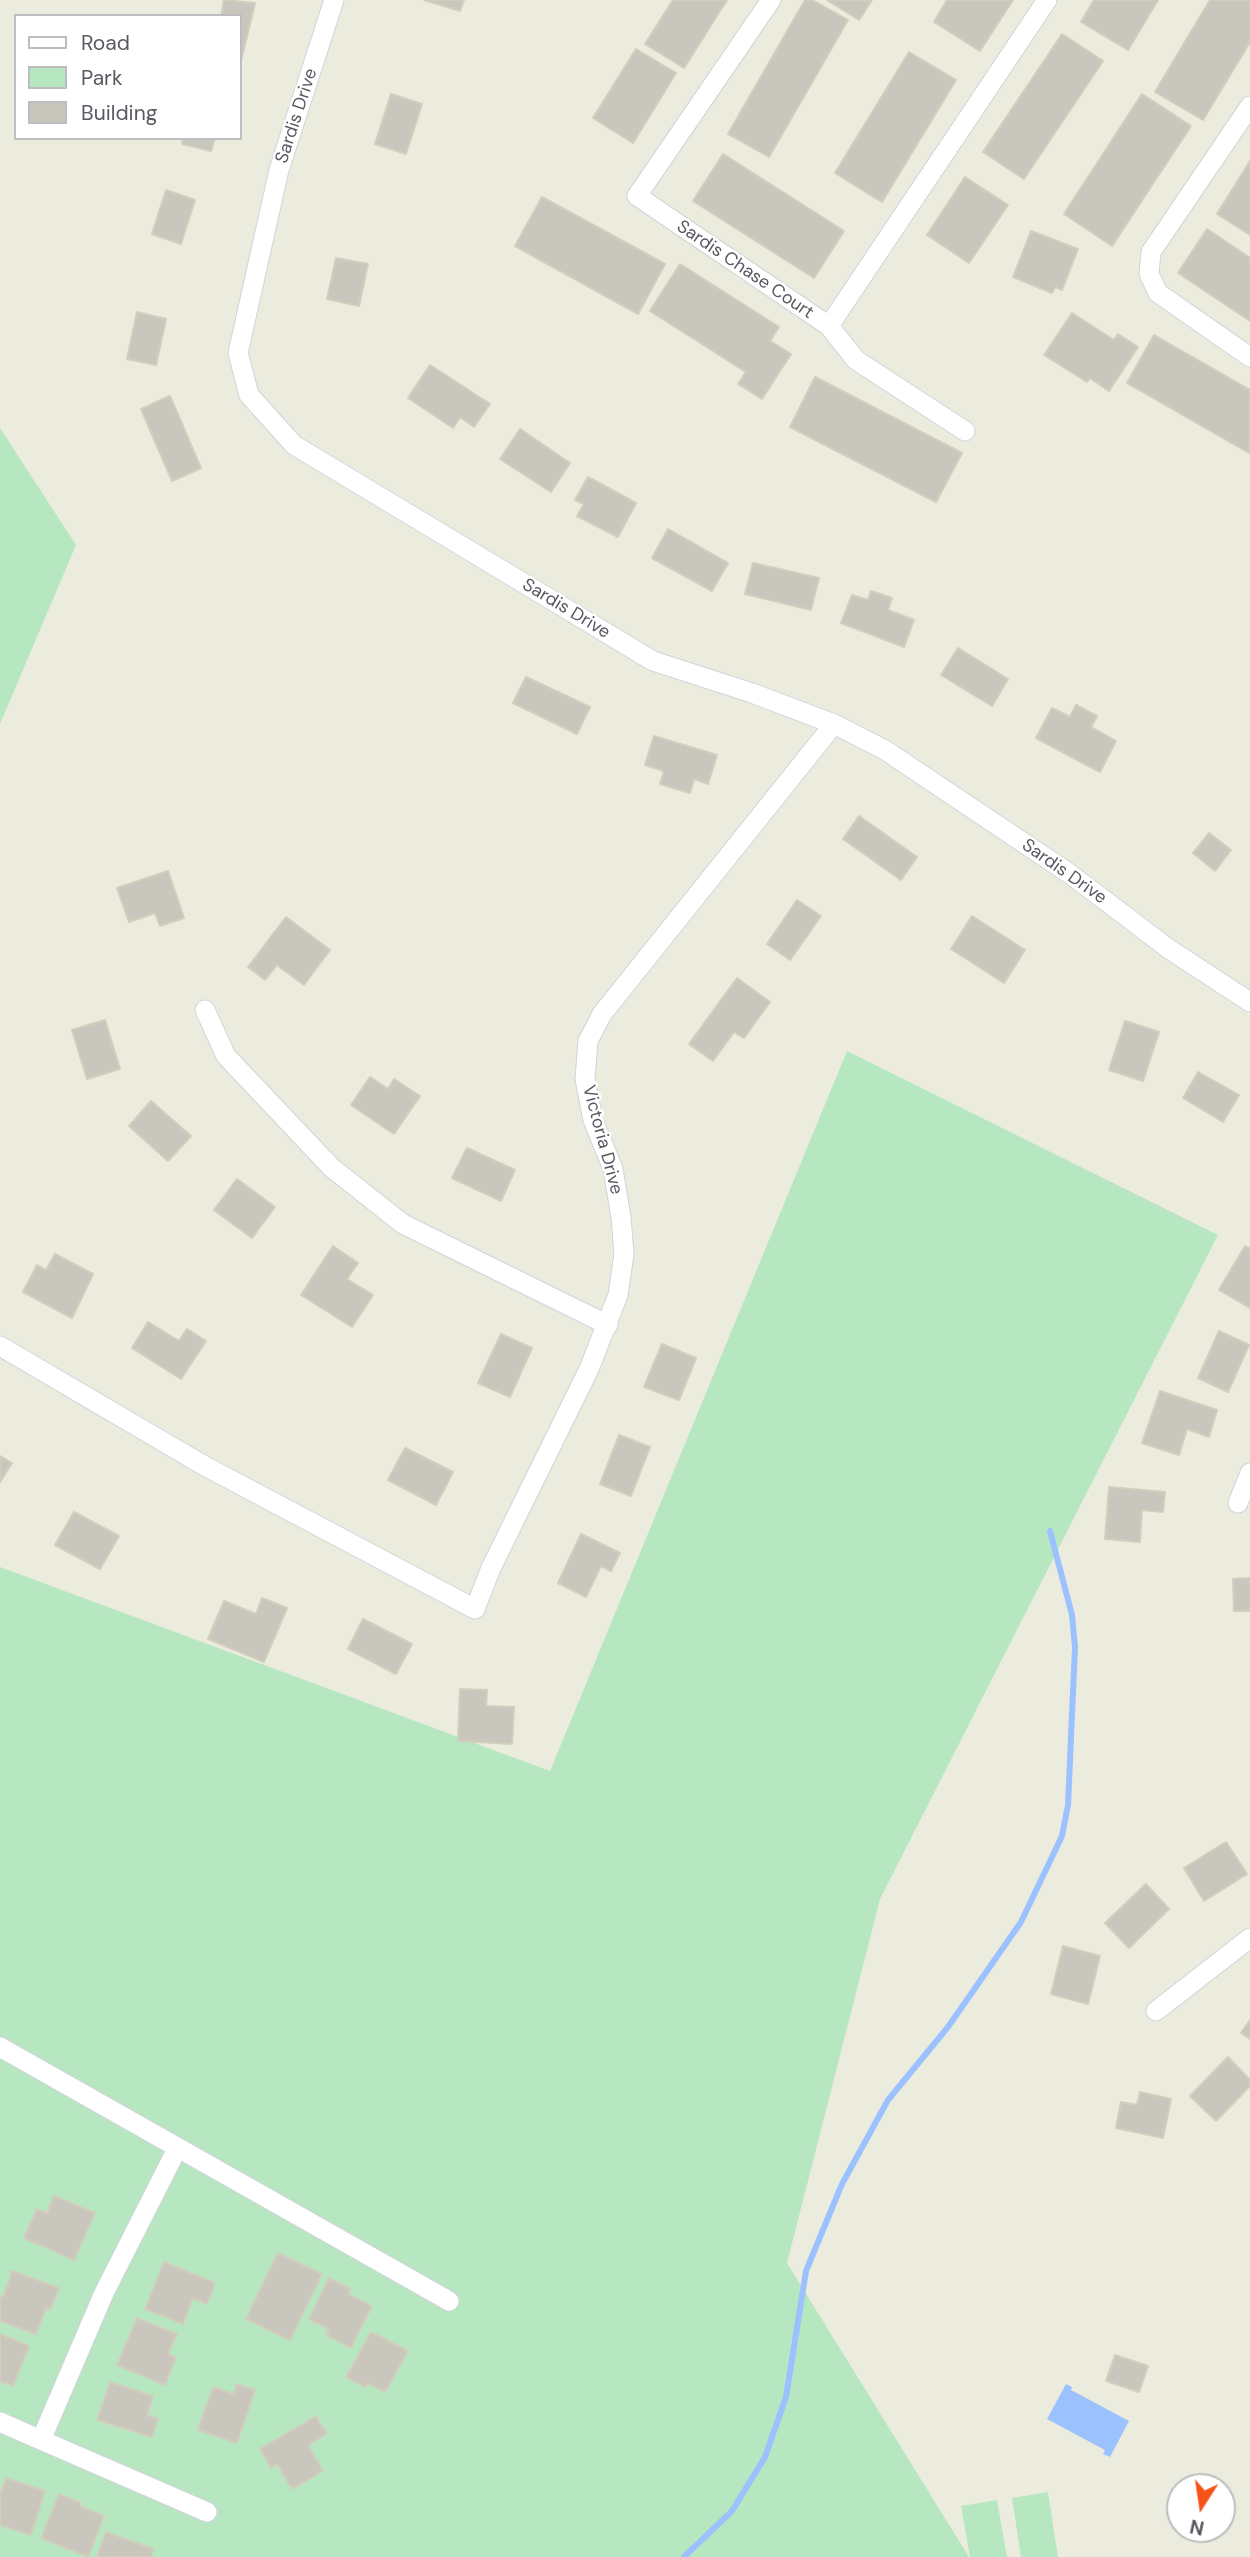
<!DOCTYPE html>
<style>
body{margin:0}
#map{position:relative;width:1250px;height:2557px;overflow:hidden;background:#ececde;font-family:"DM Sans",sans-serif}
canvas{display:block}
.legend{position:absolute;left:14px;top:14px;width:228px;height:126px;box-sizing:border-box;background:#fff;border:2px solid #bcbdc0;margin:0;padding:9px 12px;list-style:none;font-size:21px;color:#575a61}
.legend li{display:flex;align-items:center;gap:14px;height:35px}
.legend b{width:35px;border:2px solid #bcbdc0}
.north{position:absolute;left:1166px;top:2473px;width:70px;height:70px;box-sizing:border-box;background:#fff;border:2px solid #bcbdc0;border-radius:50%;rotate:192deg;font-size:19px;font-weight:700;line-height:28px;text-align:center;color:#575a61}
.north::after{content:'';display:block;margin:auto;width:24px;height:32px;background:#f75319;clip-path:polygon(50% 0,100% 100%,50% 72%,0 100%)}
</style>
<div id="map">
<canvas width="1250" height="2557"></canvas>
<ul class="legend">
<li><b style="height:9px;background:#fff"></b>Road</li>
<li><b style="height:19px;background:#b7e7c0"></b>Park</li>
<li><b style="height:19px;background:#c9c7bd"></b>Building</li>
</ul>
<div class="north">N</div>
</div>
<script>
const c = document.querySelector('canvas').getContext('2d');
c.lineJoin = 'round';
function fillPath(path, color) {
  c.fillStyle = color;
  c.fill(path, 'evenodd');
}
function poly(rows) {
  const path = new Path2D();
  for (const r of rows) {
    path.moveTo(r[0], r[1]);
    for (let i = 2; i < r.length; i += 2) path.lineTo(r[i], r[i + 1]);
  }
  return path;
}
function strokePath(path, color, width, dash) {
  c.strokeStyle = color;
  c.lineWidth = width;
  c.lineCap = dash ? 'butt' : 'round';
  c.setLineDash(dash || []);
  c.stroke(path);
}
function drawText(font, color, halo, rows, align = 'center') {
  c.font = font + ' "DM Sans",sans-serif';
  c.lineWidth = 5;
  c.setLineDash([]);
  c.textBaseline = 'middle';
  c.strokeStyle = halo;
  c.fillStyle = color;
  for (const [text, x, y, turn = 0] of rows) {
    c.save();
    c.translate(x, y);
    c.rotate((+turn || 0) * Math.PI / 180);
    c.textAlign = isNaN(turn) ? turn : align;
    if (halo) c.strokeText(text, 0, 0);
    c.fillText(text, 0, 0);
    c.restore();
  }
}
fillPath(poly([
 [0,428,76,545,0,724],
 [847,1051,1218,1235,880,1899,787,2263,969,2557,0,2557,0,1567,550,1771],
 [1048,2492,1058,2557,1021,2557,1012,2498],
 [997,2500,1007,2557,970,2557,961,2506]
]), '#b7e7c0');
fillPath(poly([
 [1066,2384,1072,2387,1071,2390,1129,2421,1110,2457,1103,2454,1105,2450,1047,2419]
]), '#9bc1ff');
strokePath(poly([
 [684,2557,732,2511,765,2457,786,2397,806,2271,842,2184,888,2100,948,2027,1021,1922,1062,1836,1068,1805,1075,1647,1072,1615,1050,1531]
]), '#9bc1ff', 6);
const building = poly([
 [224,0,255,3,240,65,240,16,221,16,224,0],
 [424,0,464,0,460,11,424,0],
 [673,0,727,0,684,68,645,44,673,0],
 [805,0,812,0,848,20,769,157,728,134,805,0],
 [827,0,872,0,859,20,827,0],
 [947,0,1013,0,980,51,934,22,947,0],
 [1094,0,1158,0,1128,50,1081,22,1094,0],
 [1210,0,1250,0,1250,42,1203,120,1155,92,1210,0],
 [1062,34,1103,61,1024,179,983,152,1062,34],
 [636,49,676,73,633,143,593,118,636,49],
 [909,52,956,80,882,202,835,173,909,52],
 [391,94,422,104,406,154,375,144,391,94],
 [1142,94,1191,126,1112,246,1064,214,1142,94],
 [183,138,215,138,211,151,182,144,183,138],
 [723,154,844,231,814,278,693,201,723,154],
 [1250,161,1250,235,1217,214,1250,161],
 [965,177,1008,205,969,263,927,235,965,177],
 [166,190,195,200,181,244,152,234,166,190],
 [542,197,665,264,638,314,515,246,542,197],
 [1207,229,1250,258,1250,321,1178,273,1207,229],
 [1031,231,1078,249,1062,290,1055,287,1052,293,1013,277,1031,231],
 [336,258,368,264,359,306,327,299,336,258],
 [680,264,779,327,770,341,791,354,762,399,738,384,746,372,650,311,680,264],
 [137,312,166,319,156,365,127,359,137,312],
 [1072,313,1114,340,1118,334,1138,347,1109,391,1090,378,1087,382,1044,355,1072,313],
 [1154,335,1250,390,1249,453,1127,383,1154,335],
 [430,365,490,404,474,427,460,417,453,428,408,398,430,365],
 [815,377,962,453,936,502,790,427,815,377],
 [170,396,201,468,172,481,141,409,170,396],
 [520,429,570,463,551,492,500,459,520,429],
 [588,477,636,503,618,537,577,516,584,504,575,500,588,477],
 [668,529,728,563,712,591,652,558,668,529],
 [753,563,819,578,811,610,745,594,753,563],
 [871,591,892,598,888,610,914,620,904,647,841,623,852,595,868,600,871,591],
 [958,648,1008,679,992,706,941,675,958,648],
 [526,677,590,707,577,734,513,703,526,677],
 [1076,705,1097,716,1091,727,1116,741,1100,772,1036,738,1052,708,1070,717,1076,705],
 [654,736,717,755,708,784,694,779,690,793,660,784,664,771,645,765,654,736],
 [859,816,917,857,901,880,843,839,859,816],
 [1209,833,1231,850,1215,871,1193,853,1209,833],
 [168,871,184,918,160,926,155,913,129,922,117,888,168,871],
 [797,900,821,916,790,960,767,944,797,900],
 [972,916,1025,950,1004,983,951,949,972,916],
 [286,917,330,950,304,985,277,965,265,980,248,967,286,917],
 [737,978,770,1002,744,1038,734,1032,713,1061,689,1044,737,978],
 [105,1020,120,1069,87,1079,72,1030,105,1020],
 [1125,1021,1159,1032,1143,1081,1109,1070,1125,1021],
 [1198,1072,1239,1095,1223,1122,1183,1098,1198,1072],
 [370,1077,388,1089,394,1079,420,1096,394,1134,351,1105,370,1077],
 [151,1101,191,1136,168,1161,129,1126,151,1101],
 [467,1148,515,1170,501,1201,452,1178,467,1148],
 [237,1179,275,1207,252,1238,214,1210,237,1179],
 [333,1246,358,1263,347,1279,373,1295,352,1327,301,1295,333,1246],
 [1245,1246,1250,1249,1250,1308,1219,1290,1245,1246],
 [55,1254,93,1274,72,1318,23,1292,37,1265,46,1270,55,1254],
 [148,1322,179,1341,187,1329,206,1341,181,1379,132,1348,148,1322],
 [1219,1331,1249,1345,1228,1392,1198,1378,1219,1331],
 [501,1334,532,1348,510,1397,478,1383,501,1334],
 [662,1344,696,1358,679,1400,644,1387,662,1344],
 [1160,1391,1217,1410,1209,1437,1187,1429,1179,1455,1142,1443,1160,1391],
 [619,1435,650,1447,631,1496,600,1484,619,1435],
 [405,1448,453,1472,436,1505,388,1480,405,1448],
 [0,1456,12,1463,0,1482,0,1456],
 [1109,1487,1165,1492,1163,1512,1142,1510,1140,1542,1105,1539,1109,1487],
 [74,1512,119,1536,100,1569,55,1545,74,1512],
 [581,1534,620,1553,611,1571,601,1566,586,1597,558,1583,581,1534],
 [1250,1578,1250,1611,1234,1611,1233,1579,1250,1578],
 [262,1598,287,1608,264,1662,208,1639,224,1601,256,1614,262,1598],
 [363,1619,412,1644,396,1674,348,1649,363,1619],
 [460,1689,487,1690,486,1706,514,1707,512,1744,458,1741,460,1689],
 [1226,1842,1247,1874,1204,1901,1184,1868,1226,1842],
 [1146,1884,1169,1909,1129,1948,1105,1923,1146,1884],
 [1063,1946,1100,1956,1088,2004,1051,1994,1063,1946],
 [1250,2020,1250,2039,1241,2033,1250,2020],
 [1228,2057,1250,2080,1250,2086,1216,2121,1190,2096,1228,2057],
 [1140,2092,1171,2099,1163,2138,1116,2128,1121,2102,1137,2105,1140,2092],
 [54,2196,95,2213,74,2260,24,2238,37,2209,47,2213,54,2196],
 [278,2253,322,2274,290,2340,246,2319,278,2253],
 [164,2262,215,2283,207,2304,193,2298,183,2324,145,2309,164,2262],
 [12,2271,59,2288,50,2310,46,2308,36,2334,0,2321,0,2296,3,2297,12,2271],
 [329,2278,351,2289,348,2294,372,2306,351,2348,326,2335,329,2329,309,2319,329,2278],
 [137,2318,177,2334,168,2354,176,2357,165,2385,117,2365,137,2318],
 [371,2332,408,2351,385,2392,368,2383,365,2387,346,2377,371,2332],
 [0,2334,29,2346,13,2386,0,2381,0,2334],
 [1115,2355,1148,2366,1139,2392,1106,2381,1115,2355],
 [110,2382,153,2396,147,2415,158,2419,152,2437,97,2420,110,2382],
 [237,2384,255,2390,237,2443,198,2430,213,2387,233,2394,237,2384],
 [316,2416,327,2434,308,2445,323,2471,292,2489,277,2464,271,2468,260,2449,316,2416],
 [6,2478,45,2491,31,2535,0,2525,0,2495,6,2478],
 [59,2494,81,2503,80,2506,104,2516,88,2557,41,2538,59,2494],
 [106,2532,154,2549,151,2557,97,2557,106,2532]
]);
fillPath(building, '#c9c7bd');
strokePath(building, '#d1cebc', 2);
const street = poly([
 [334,0,279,170,238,353,249,395,294,445,653,661,752,693,834,724,885,750,1070,874,1169,949,1250,1002],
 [771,0,637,196,829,326,856,360,965,431],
 [1250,106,1151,252,1149,274,1158,293,1250,357],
 [829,326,1047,0],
 [205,1010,226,1056,332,1168,403,1224,608,1325],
 [0,1346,203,1465,475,1609,491,1568,589,1369,618,1295,624,1254,621,1217,613,1169,593,1120,585,1079,588,1041,602,1014,834,724],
 [1238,1503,1250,1473],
 [1156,2011,1250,1938],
 [0,2047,449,2301],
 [177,2149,104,2293,41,2440,207,2512],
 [0,2422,41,2440]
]);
strokePath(street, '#d1d3da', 21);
strokePath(street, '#fff', 19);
drawText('18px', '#575a61', '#fff', [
 ["Sardis Drive",297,116,-72],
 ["Sardis Chase Court",745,270,34],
 ["Sardis Drive",566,609,31],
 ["Sardis Drive",1064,872,35],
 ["Victoria Drive",602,1140,75]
]);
</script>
